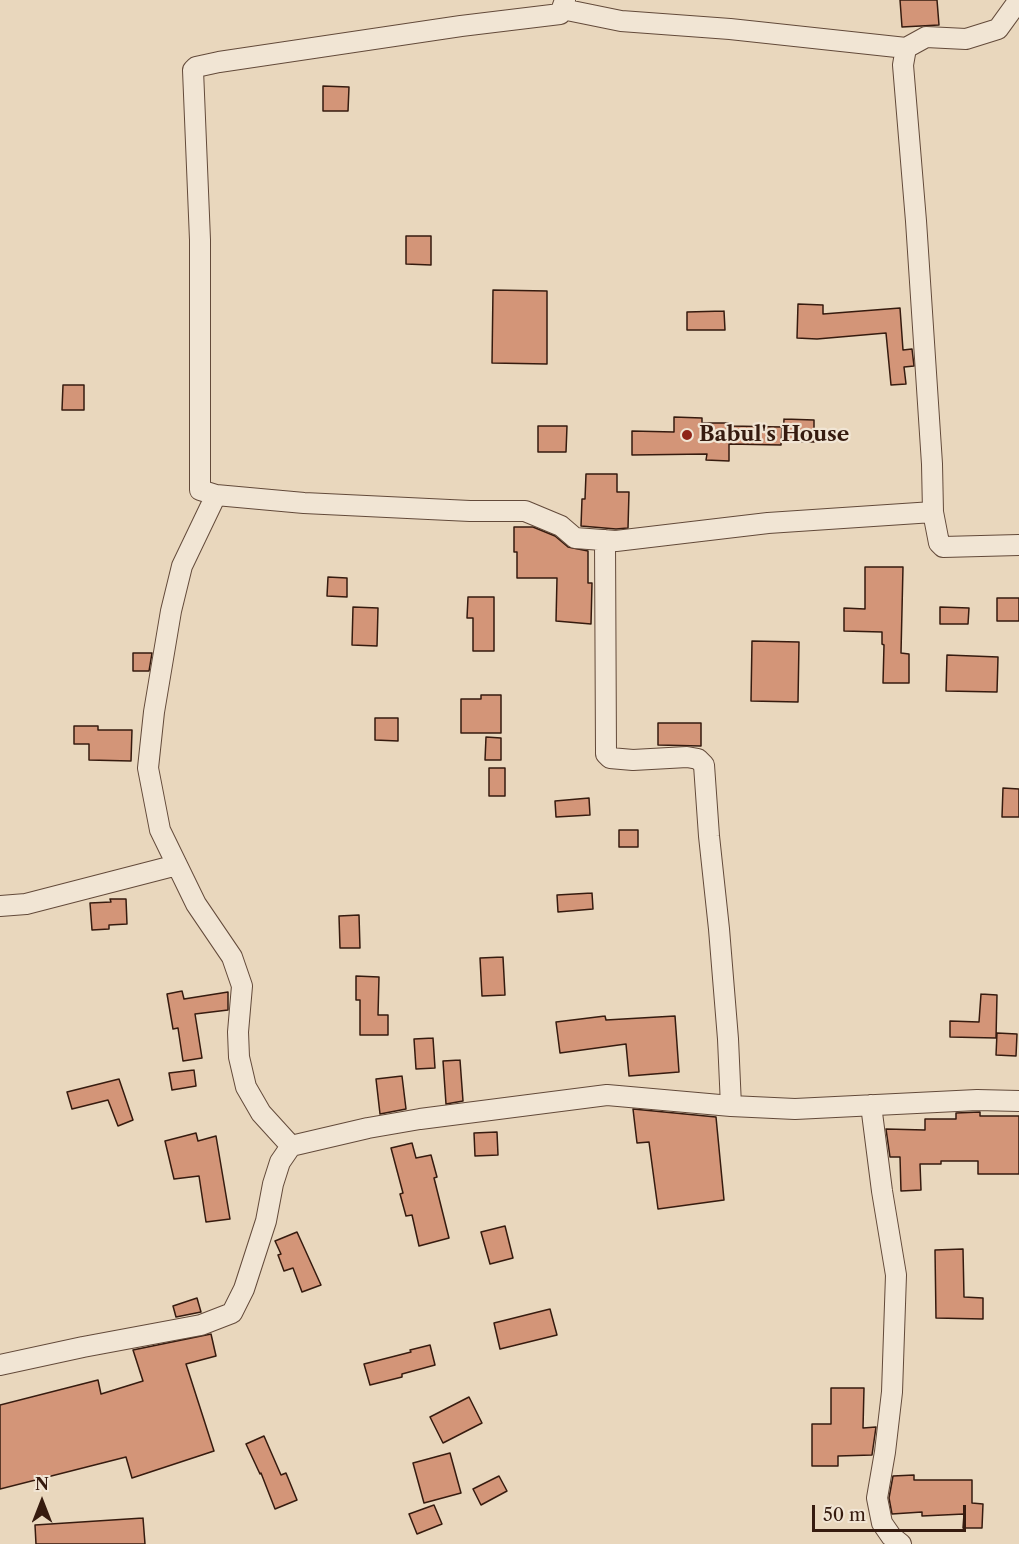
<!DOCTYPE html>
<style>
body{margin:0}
#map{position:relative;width:1019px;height:1544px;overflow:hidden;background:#e9d7bd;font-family:"Libre Caslon Text",serif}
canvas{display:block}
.north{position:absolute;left:12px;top:1472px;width:60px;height:60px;-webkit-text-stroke:4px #f1e5d4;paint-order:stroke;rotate:0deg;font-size:16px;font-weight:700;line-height:24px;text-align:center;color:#361b0f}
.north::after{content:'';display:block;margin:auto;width:21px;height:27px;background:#361b0f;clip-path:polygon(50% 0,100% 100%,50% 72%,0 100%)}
.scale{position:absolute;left:812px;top:1505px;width:154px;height:27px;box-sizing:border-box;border:3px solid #361b0f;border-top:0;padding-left:8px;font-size:18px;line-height:21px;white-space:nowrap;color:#361b0f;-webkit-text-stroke:4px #f1e5d4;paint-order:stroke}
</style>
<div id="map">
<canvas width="1019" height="1544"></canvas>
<div class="north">N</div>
<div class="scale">50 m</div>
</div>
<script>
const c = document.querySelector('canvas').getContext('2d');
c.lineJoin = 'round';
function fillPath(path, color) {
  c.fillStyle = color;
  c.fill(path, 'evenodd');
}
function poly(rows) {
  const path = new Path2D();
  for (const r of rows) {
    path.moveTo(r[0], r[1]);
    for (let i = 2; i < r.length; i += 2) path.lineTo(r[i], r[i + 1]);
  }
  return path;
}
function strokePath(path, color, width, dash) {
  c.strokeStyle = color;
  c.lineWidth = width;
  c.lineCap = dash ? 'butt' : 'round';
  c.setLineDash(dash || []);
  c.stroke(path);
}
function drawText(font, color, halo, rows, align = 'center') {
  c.font = font + ' "Libre Caslon Text",serif';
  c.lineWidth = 4.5;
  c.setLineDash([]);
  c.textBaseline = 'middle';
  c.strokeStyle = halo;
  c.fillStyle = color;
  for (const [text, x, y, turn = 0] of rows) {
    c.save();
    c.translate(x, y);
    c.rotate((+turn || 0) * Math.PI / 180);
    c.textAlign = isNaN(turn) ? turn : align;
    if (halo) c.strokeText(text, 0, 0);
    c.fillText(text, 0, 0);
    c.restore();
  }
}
const building = poly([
 [900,0,937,0,939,25,902,27,900,0],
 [323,86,349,87,348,111,323,111,323,86],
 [406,236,431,236,431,265,406,264,406,236],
 [493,290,547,291,547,364,492,363,493,290],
 [798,304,823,305,823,314,900,308,903,350,912,349,914,366,904,367,906,384,891,385,886,333,817,339,797,338,798,304],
 [724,311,725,330,687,330,687,312,724,311],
 [63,385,84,385,84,410,62,410,63,385],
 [674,417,702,418,702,423,730,423,730,426,782,427,781,445,729,444,729,461,706,460,707,454,632,455,632,431,674,432,674,417],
 [784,419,814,420,814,442,783,441,784,419],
 [538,426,567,426,566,452,538,452,538,426],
 [586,474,617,474,617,492,629,492,628,528,616,529,581,526,582,499,585,499,586,474],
 [514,527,533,527,555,536,568,547,588,551,588,583,592,583,591,624,556,621,557,578,517,578,517,552,514,552,514,527],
 [865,567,903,567,901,653,909,654,909,683,883,683,884,645,882,644,882,632,844,631,844,608,865,609,865,567],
 [328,577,347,578,347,597,327,596,328,577],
 [468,597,494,597,494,651,473,651,473,618,467,618,468,597],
 [997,598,1019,598,1019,621,997,621,997,598],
 [353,607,378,608,377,646,352,645,353,607],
 [940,607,969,608,968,624,940,624,940,607],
 [752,641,799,642,798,702,751,701,752,641],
 [133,653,152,653,149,671,133,671,133,653],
 [947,655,998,657,997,692,946,691,947,655],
 [481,695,501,695,501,733,461,733,461,699,481,699,481,695],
 [375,718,398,718,398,741,375,740,375,718],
 [658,723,701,723,701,746,658,745,658,723],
 [74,726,98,726,98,730,132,730,131,761,89,760,89,744,74,744,74,726],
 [486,737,501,738,501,760,485,760,486,737],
 [489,768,505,768,505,796,489,796,489,768],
 [1003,788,1019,789,1019,817,1002,817,1003,788],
 [589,798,590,815,556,817,555,801,589,798],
 [619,830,638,830,638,847,619,847,619,830],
 [592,893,593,909,558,912,557,895,592,893],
 [110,899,126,899,127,924,109,925,109,929,92,930,90,903,111,902,110,899],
 [359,915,360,948,340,948,339,916,359,915],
 [503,957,505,995,482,996,480,958,503,957],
 [356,976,379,977,378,1015,388,1015,388,1035,360,1035,360,1000,356,1000,356,976],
 [182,991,184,999,228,992,228,1010,195,1014,202,1058,183,1061,178,1028,173,1029,167,994,182,991],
 [981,994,997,995,996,1038,950,1037,950,1021,979,1022,981,994],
 [605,1016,606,1020,675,1016,679,1072,629,1076,626,1044,560,1053,556,1022,605,1016],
 [997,1033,1017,1034,1016,1056,996,1055,997,1033],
 [433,1038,435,1068,416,1069,414,1039,433,1038],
 [460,1060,463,1101,446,1104,443,1061,460,1060],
 [194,1070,196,1086,172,1090,169,1073,194,1070],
 [402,1076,406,1109,380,1114,376,1079,402,1076],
 [119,1079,133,1120,118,1126,108,1100,72,1109,67,1092,119,1079],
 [633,1109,716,1117,724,1200,658,1209,649,1142,637,1143,633,1109],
 [980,1112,980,1116,1019,1116,1019,1174,978,1174,978,1161,941,1161,941,1164,920,1164,921,1190,901,1191,900,1157,890,1157,886,1129,925,1130,925,1119,956,1119,956,1113,980,1112],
 [497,1132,498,1155,475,1156,474,1133,497,1132],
 [196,1133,198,1141,216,1136,230,1219,206,1222,199,1176,174,1179,165,1141,196,1133],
 [412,1143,416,1158,431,1155,437,1177,434,1178,449,1238,419,1246,412,1215,406,1216,400,1194,403,1193,391,1148,412,1143],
 [505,1226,513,1258,490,1264,481,1232,505,1226],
 [297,1232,321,1285,302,1292,293,1268,284,1271,278,1255,281,1254,275,1241,297,1232],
 [963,1249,964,1297,983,1298,983,1319,936,1318,935,1250,963,1249],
 [197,1298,201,1312,176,1317,173,1306,197,1298],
 [550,1309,557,1335,500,1349,494,1323,550,1309],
 [211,1334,216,1356,186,1364,214,1451,132,1478,126,1457,0,1489,0,1405,98,1380,101,1394,143,1381,133,1350,211,1334],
 [430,1345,435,1365,402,1374,402,1377,370,1385,364,1364,411,1352,410,1350,430,1345],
 [831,1388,864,1388,863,1428,876,1427,872,1455,838,1456,838,1466,812,1466,812,1424,831,1424,831,1388],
 [469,1397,482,1423,443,1443,430,1417,469,1397],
 [264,1436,281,1475,286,1473,297,1500,275,1509,261,1473,260,1474,246,1444,264,1436],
 [450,1453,461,1493,424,1503,413,1463,450,1453],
 [914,1475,914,1480,972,1480,972,1503,983,1504,982,1528,963,1528,964,1514,922,1516,922,1512,892,1514,889,1498,893,1476,914,1475],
 [499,1476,507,1491,481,1505,473,1489,499,1476],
 [434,1505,442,1524,417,1534,409,1514,434,1505],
 [143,1518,145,1544,36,1544,35,1525,143,1518]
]);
fillPath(building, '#d39578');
strokePath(building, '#361b0f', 1.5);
const street = poly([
 [565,0,560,14,461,26,219,62,196,67,193,70,200,240,200,490,216,495,304,503,470,511,525,511,561,526,575,538,616,541,768,523,933,512,939,543,943,547,1019,545],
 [562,9,621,21,730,29,906,48],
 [216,495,182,566,171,611,154,712,148,768,160,830,196,904,232,957,242,986,238,1032,239,1057,246,1087,261,1113,291,1146],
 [933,512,932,464,916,221,903,65,906,48,926,37,966,39,998,29,1019,0],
 [605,540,606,754,610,758,633,760,687,757,698,759,704,765,709,836,719,929,728,1039,731,1106],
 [0,906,26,904,177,865],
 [871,1105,882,1191,896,1275,892,1392,885,1452,877,1498,882,1523,891,1536,901,1544],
 [0,1365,83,1347,201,1325,232,1313,244,1289,266,1221,273,1184,280,1162,291,1146,368,1128,420,1119,607,1095,731,1106,795,1109,977,1100,1019,1101]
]);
strokePath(street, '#634a3a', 22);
strokePath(street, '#f1e5d4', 20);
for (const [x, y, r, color] of [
 [687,435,6,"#8f2418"]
]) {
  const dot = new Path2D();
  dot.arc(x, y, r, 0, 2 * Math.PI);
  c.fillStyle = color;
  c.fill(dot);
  strokePath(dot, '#f1e5d4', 2);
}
drawText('bold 21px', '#361b0f', '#f1e5d4', [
 ["Babul's House",699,435]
], 'left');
</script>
